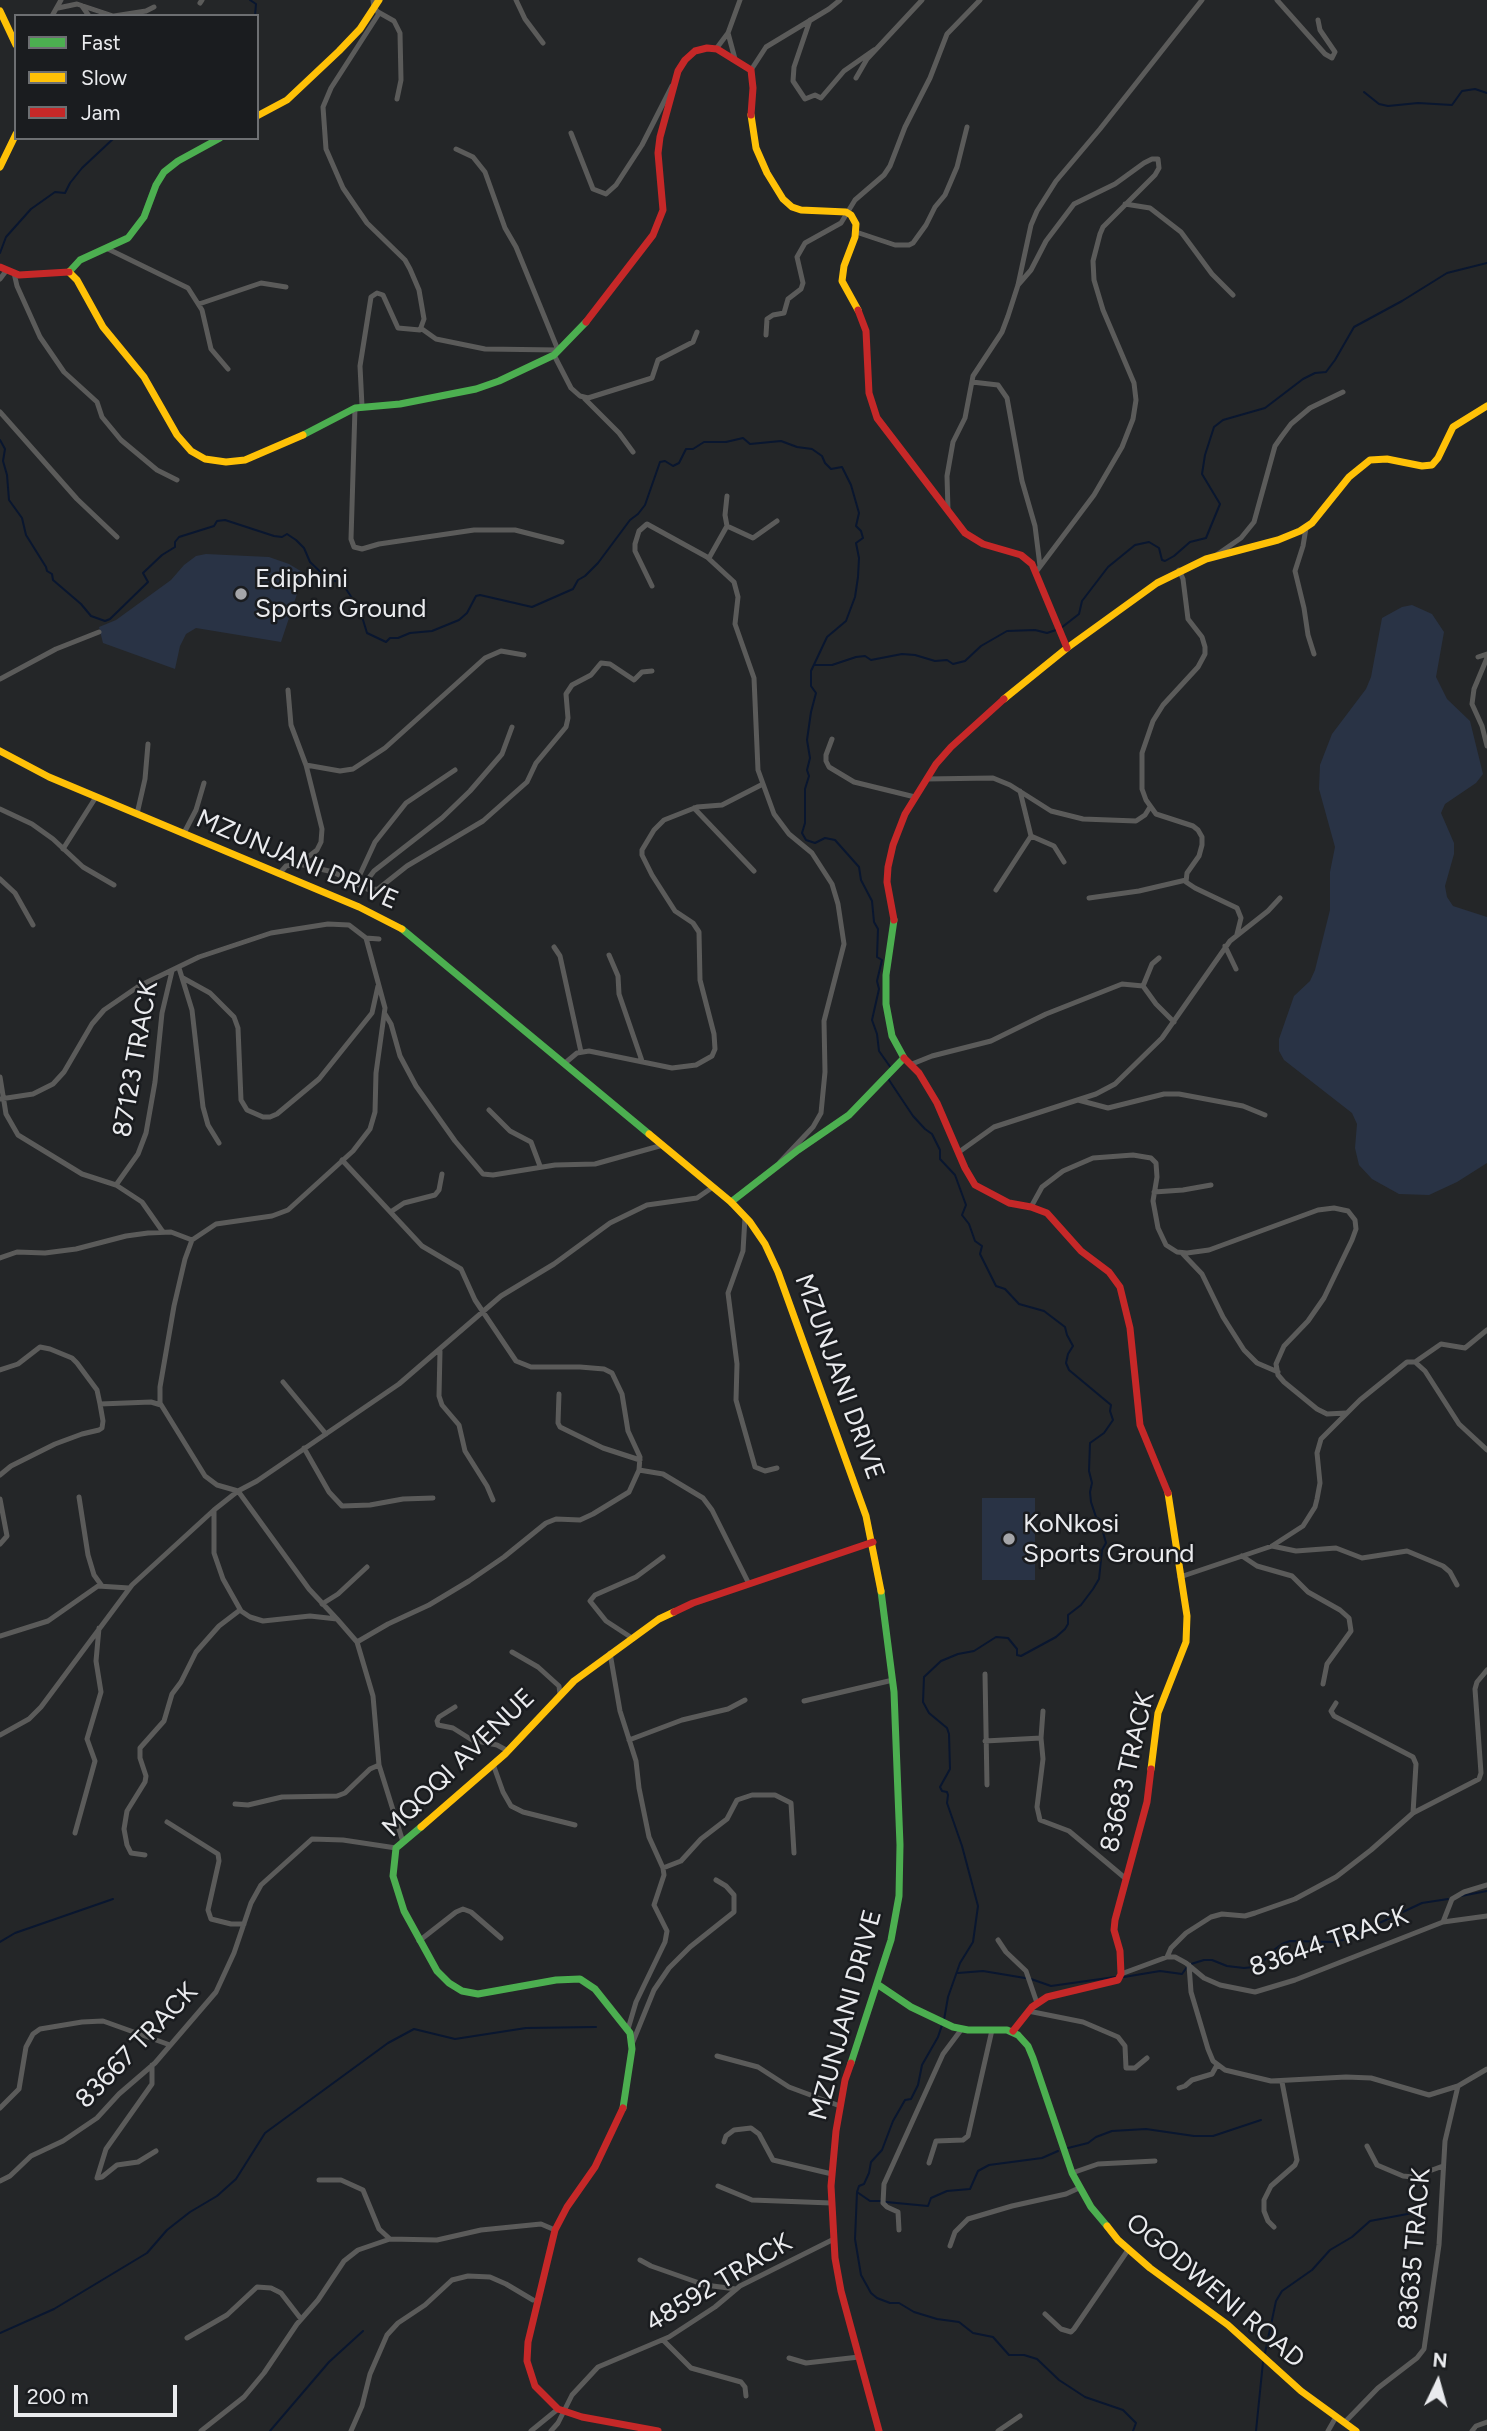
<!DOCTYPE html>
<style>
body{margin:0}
#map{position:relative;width:1487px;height:2431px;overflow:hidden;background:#242628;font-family:Figtree,sans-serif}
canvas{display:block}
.legend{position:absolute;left:14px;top:14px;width:245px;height:126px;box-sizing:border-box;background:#1a1c1f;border:2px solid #6d6f72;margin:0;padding:9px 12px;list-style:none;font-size:21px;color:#eaebee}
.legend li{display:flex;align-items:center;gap:14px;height:35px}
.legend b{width:35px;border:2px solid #6d6f72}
.north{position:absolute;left:1403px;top:2347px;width:70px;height:70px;-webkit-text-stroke:5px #1a1c1f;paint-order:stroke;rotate:5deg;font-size:19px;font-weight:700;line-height:28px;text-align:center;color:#eaebee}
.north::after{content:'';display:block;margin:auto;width:24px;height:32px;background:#eaebee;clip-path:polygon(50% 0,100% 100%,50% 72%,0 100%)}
.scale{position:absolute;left:14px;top:2385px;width:163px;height:32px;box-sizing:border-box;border:4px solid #eaebee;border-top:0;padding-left:9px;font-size:21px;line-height:24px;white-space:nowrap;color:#eaebee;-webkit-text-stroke:5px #1a1c1f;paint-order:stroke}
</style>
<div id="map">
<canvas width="1487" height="2431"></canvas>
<ul class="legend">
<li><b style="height:9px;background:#4caf50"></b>Fast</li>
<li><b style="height:9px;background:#ffc107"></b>Slow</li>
<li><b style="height:9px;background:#c62828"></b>Jam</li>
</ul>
<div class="north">N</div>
<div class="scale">200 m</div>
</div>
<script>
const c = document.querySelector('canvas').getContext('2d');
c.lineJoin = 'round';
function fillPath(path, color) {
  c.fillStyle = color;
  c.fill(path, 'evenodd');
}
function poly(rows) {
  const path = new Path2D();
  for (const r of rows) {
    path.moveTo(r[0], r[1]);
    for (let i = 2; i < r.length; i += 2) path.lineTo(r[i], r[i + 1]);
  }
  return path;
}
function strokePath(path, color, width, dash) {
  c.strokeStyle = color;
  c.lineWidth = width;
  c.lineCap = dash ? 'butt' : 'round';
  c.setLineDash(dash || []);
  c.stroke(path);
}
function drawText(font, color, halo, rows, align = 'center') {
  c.font = font + ' Figtree,sans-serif';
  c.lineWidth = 5;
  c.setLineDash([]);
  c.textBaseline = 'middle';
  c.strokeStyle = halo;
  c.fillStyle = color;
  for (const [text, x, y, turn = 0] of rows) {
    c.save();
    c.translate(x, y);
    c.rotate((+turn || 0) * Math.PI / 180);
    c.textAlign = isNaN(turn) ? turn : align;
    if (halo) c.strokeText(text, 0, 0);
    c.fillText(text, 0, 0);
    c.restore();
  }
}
fillPath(poly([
 [206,554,269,557,289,564,304,573,281,642,196,628,186,634,180,646,175,669,103,643,99,627,116,620,171,580,184,565,196,556],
 [1412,605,1432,614,1444,632,1436,677,1447,699,1470,721,1483,774,1476,783,1445,804,1441,813,1454,843,1454,854,1445,886,1447,897,1453,906,1487,917,1487,1163,1457,1182,1429,1195,1399,1194,1372,1179,1359,1165,1355,1148,1357,1124,1352,1113,1284,1060,1279,1051,1279,1039,1294,996,1310,981,1315,970,1330,910,1330,872,1335,847,1319,789,1320,765,1332,734,1366,689,1371,677,1382,618,1402,607],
 [982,1498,1035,1498,1035,1580,982,1580]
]), '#293345');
strokePath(poly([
 [250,0,256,4,255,16],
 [1364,92,1379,104,1388,106,1418,103,1452,105,1462,91,1475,89,1487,93],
 [0,253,6,237,31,209,55,192,65,193,70,183,82,168,114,138],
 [0,440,5,449,3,461,7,475,9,500,22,518,26,535,46,567,47,571,52,574,53,580,81,604,91,616,105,621,110,619,148,582,143,573,162,555,175,547,175,542,179,537,214,526,217,521,225,520,274,536,282,537,287,534,296,540,304,548,310,562,328,579,342,583,360,610,367,633,386,642,390,638,398,638,410,633,432,631,459,620,467,613,476,596,480,595,532,607,573,589,578,580,585,576,598,563,630,520,638,514,645,505,660,462,665,461,673,466,679,463,686,449,693,449,704,442,726,442,743,438,750,444,781,441,797,447,812,449,822,456,825,463,831,469,842,467,851,485,859,513,856,526,861,531,863,538,856,543,859,558,858,577,855,597,846,621,827,637,811,671,811,686,816,693,811,712,807,740,810,758,807,770,809,776,805,789,805,823,802,833,806,840,815,843,825,838,835,840,859,867,861,880,872,901,874,922,878,929,877,957,882,960,877,981,879,989,872,1020,877,1034,879,1051,891,1068],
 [1061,628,1079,614,1082,601,1108,567,1135,545,1149,542,1159,548,1162,560,1165,561,1174,556,1190,542,1206,538,1220,504,1202,474,1205,455,1214,427,1223,420,1265,408,1303,379,1315,373,1326,372,1335,360,1354,327,1402,301,1447,273,1487,263],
 [814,665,832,665,856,657,865,656,871,660,902,654,915,655,935,661,947,660,953,664,965,661,981,646,1007,631,1035,630,1047,633,1056,630],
 [889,1077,889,1080,913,1116,925,1129,932,1134,940,1150,940,1159,955,1175,966,1205,962,1215,969,1224,975,1241,982,1246,980,1254,996,1286,1005,1289,1019,1304,1044,1311,1065,1327,1067,1335,1073,1346,1068,1354,1066,1363,1069,1370,1111,1405,1110,1411,1113,1420,1104,1433,1090,1443,1089,1471,1092,1483,1090,1492,1091,1502,1096,1517,1105,1522,1103,1532,1106,1543,1102,1550,1099,1579,1093,1589,1081,1605,1068,1615,1068,1624,1065,1629,1056,1637,1021,1656,1017,1655,1017,1649,1008,1638,996,1637,974,1651,958,1654,941,1661,924,1677,923,1702,929,1713,947,1728,949,1734,950,1769,940,1787,942,1791,947,1792,948,1795,947,1803,962,1846,978,1906,973,1942,960,1963,948,1997,944,2020],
 [1461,1896,1487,1891],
 [0,1942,15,1933,113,1899],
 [1191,1964,1204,1960,1212,1960,1227,1966,1244,1968,1254,1967,1260,1965,1271,1952,1282,1944,1290,1941,1333,1942,1343,1940,1422,1903,1448,1899],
 [958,1973,983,1971,1025,1978],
 [1124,1977,1160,1971,1182,1974,1187,1967],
 [1031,1979,1051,1986,1115,1977],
 [942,2025,938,2037,922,2065,918,2085,911,2099,905,2100,893,2121,882,2150,871,2162,869,2173,864,2184,859,2186,857,2192,855,2239,861,2275,871,2293,877,2298,890,2303,899,2303,914,2312,937,2319,959,2322,973,2333,993,2337,1009,2355,1024,2355,1037,2359,1059,2380,1085,2397,1123,2410,1136,2423,1133,2431],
 [1068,2148,1088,2143,1096,2137,1112,2131,1146,2129,1194,2136,1213,2136,1261,2120],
 [857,2192,870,2201,880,2201],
 [886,2202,928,2206,931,2198,947,2191,970,2189,978,2171,989,2165,1042,2158,1058,2151],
 [0,2333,54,2309,147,2253,167,2230,190,2212,217,2196,236,2179,265,2133,388,2043,414,2029,455,2039,526,2028,596,2027],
 [1265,2353,1276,2301,1282,2291,1312,2270,1330,2250,1352,2237,1370,2221,1418,2212],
 [270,2431,329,2362,363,2331],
 [1256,2431,1263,2362]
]), '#09162f', 2);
strokePath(poly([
 [516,0,525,19,543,43],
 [1277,0,1325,54,1332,58,1335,52,1320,30,1318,20],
 [200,3,202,0],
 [82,6,89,16],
 [58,8,77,4,113,16],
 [378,12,394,21,400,33,401,80,397,99],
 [52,16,61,0],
 [114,16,146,11,154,7],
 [810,20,794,67,793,81,805,99,815,95,821,98,844,71,874,50],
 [728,33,735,59],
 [716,49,728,33,740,0],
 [751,70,766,47,829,9,840,0],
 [856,78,867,59,922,0],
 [571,133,593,189,606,194,616,185,642,145,672,86],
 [1125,204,1150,208,1181,232,1212,274,1233,295],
 [856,232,895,245,909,245,913,243,926,225,935,207,945,195,957,167,967,127],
 [106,248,188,288,202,310,211,349,228,369],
 [14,273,17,286,40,337,64,372,97,402,102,417,121,440,157,470,177,480],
 [0,279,6,271],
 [1018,285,1031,270,1046,241,1074,204,1115,184,1144,163,1152,159,1158,159,1159,168,1155,175,1103,227,1100,234,1093,261,1094,280,1103,310,1134,383,1136,400,1133,419,1122,447,1094,495,1036,572],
 [199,304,261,283,286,287],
 [422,329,436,339,485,349,558,350,516,247,505,228,485,172,473,157,456,149],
 [766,335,767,319,773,315,784,313,788,299,801,289,803,283,797,257,805,243,841,223,855,200,884,175,890,166,905,127,930,78,947,34,980,0],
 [554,355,571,388,580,396,588,398,652,378,658,360,693,342,697,332],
 [972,382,998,385,1007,398,1022,481,1035,526,1040,566],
 [584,398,619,433,633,452],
 [362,406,360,366,371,297,377,293,383,295,398,328,420,330,424,319,419,290,410,269,405,260,367,223,343,188,326,149,323,107,331,88,378,15,378,12,374,8,373,0],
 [355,408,351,539,354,547,362,549,379,544,474,530,515,530,562,542],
 [0,412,77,499,117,537],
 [948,510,947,476,953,442,965,418,973,376,1002,332,1008,316,1018,285,1031,225,1037,211,1056,181,1100,129,1202,0],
 [727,526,753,538,777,521],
 [1306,528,1303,546,1295,571,1304,608,1308,635,1314,654],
 [1215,556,1241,538,1254,522,1275,446,1282,436,1291,424,1310,408,1343,392],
 [709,558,727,526,725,515,727,496],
 [1179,570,1183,579,1188,619,1202,637,1205,647,1205,654,1198,667,1163,705,1153,721,1142,753,1142,789,1146,800,1156,814,1193,826,1198,830,1202,837,1202,845,1199,856,1187,873,1186,882,1195,888,1237,908,1241,918,1237,934],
 [652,586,635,551,635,544,639,531,647,524,707,557,734,582,738,597,735,624,754,678,758,770,774,814,789,834,812,853,832,884,838,904,844,944,824,1021,825,1072,821,1113,813,1127,780,1162],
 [1478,657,1487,654],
 [1487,658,1474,689,1472,704,1482,726,1487,746],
 [0,679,56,649,99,632],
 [288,690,291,725,306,765,322,829,321,842,317,850,299,864],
 [832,739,826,755,826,761,829,767,854,782,915,797],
 [306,765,340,771,353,769,385,748,485,658,501,651,524,655],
 [926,779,993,778,1010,785,1051,811,1083,819,1136,821,1145,815,1150,807],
 [694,808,754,871],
 [0,809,32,824,53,839,83,867,114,885],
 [137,814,145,779,148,744],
 [184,833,196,810,204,783],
 [1031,836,1054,846,1064,862],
 [63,849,96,797],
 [279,874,286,866,299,864,333,872,369,890,378,889,407,866,483,821,527,782,536,763,566,727,568,718,566,694,572,685,591,675,601,663,610,664,634,680,642,672,652,671],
 [0,879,15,893,33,925],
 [356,883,375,842,406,803,455,770],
 [362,887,374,871,442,818,470,791,502,754,512,727],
 [996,890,1031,836,1020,791],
 [1089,898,1139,891,1186,880],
 [1225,946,1236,969],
 [554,947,560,956,581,1052],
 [609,955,618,976,619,994,642,1061],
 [179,968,192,1010,203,1107,208,1125,219,1143],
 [183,978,210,993,234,1017,238,1028,241,1100,247,1110,263,1117,270,1117,277,1114,319,1079,372,1013,378,986],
 [1143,986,1152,964,1159,958],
 [385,1014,391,1024,400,1056,416,1086,455,1141,483,1174,493,1175,555,1165,595,1164,663,1145],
 [565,1063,577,1053,589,1051,672,1068,696,1065,712,1056,715,1049,714,1034,700,980,699,932,693,923,675,911,652,875,642,855,642,850,654,830,664,820,697,807,722,805,763,784],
 [912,1064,932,1056,991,1041,1046,1014,1122,984,1143,986,1156,1004,1174,1022],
 [0,1077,6,1114,18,1135,82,1174,116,1185,138,1154,146,1133,155,1082,162,1013,172,971],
 [0,1099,33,1094,53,1084,64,1072,92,1024,104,1010,139,986,199,957,271,933,328,924,349,925,366,938,379,939],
 [1078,1100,1108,1108,1164,1094,1179,1094,1243,1106,1265,1115],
 [489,1110,510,1131,531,1142,540,1166],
 [959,1152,994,1127,1096,1094,1115,1084,1162,1038,1230,941,1268,911,1280,898],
 [342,1160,422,1246,461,1269,475,1300,516,1361,531,1367,580,1367,604,1369,612,1373,622,1394,628,1431,640,1457,639,1470],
 [116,1185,142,1202,163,1232],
 [1154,1192,1183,1190,1211,1185],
 [1031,1207,1042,1187,1063,1171,1093,1158,1133,1155,1151,1158,1156,1163,1157,1177,1153,1201,1158,1228,1166,1245,1177,1252,1187,1253,1209,1250,1318,1210,1334,1208,1348,1211,1355,1220,1356,1229,1352,1240,1324,1298,1308,1321,1284,1346,1276,1364,1278,1375,1284,1382,1317,1409,1327,1414,1346,1413],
 [392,1211,404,1203,435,1195,439,1190,442,1174],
 [745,1217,743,1251,728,1293,737,1364,736,1400,755,1467,765,1471,777,1468],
 [1182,1253,1202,1274,1223,1317,1244,1350,1257,1363,1278,1372],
 [0,1258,17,1252,45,1253,76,1249,126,1236,148,1233,171,1232,192,1240],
 [440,1351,439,1396,442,1405,459,1425,465,1451,487,1486,493,1500],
 [1415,1362,1441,1344,1465,1348,1487,1330],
 [0,1370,18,1364,40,1347,50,1349,72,1358,77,1363,97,1390,100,1404],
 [283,1382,326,1434],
 [559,1394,558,1423,560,1427,603,1448,640,1460],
 [304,1448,329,1492,342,1506,370,1505,403,1499,433,1498],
 [0,1475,11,1466,55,1444,82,1434,99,1430,102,1428,103,1421,100,1404,151,1402,161,1405],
 [238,1491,217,1485,205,1476,160,1403,160,1387,174,1306,185,1259,192,1240,216,1224,272,1216,288,1210,353,1151,370,1129,375,1112,376,1073,385,1008,366,938],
 [238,1491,309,1589,337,1619],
 [79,1497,88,1555,94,1575,102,1586],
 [0,1499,7,1536,0,1544],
 [214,1510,214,1553,223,1579,241,1611,250,1617,263,1621,310,1616,337,1619,357,1642,373,1696,379,1765,403,1842],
 [1272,1546,1296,1551,1336,1548,1362,1558,1407,1551,1443,1566,1450,1572,1457,1585],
 [1242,1556,1257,1566,1292,1576,1308,1592,1340,1610,1349,1618,1351,1631,1327,1664,1323,1684],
 [1180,1577,1272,1546,1303,1526,1315,1507,1317,1499,1320,1483,1317,1453,1321,1439,1360,1400,1407,1362,1415,1362,1425,1371,1459,1424,1487,1450],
 [322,1604,338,1594,367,1567],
 [0,1636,48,1621,98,1586,129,1588],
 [632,1638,606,1621,590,1601,595,1595,636,1577,663,1557],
 [357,1642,388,1624,429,1605,469,1581,504,1557,546,1523,556,1519,580,1520,593,1514,629,1492,639,1470,663,1474,703,1498,712,1510,749,1584],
 [512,1652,538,1667,559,1686,560,1694],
 [610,1653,620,1711,636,1761,639,1788,649,1837,663,1868,664,1875,654,1905,667,1931,665,1942,636,2002,628,2029],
 [985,1674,987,1785],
 [804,1701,893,1680],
 [1336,1703,1331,1711,1334,1716,1413,1757,1416,1764,1413,1813],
 [455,1707,439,1717,437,1721,438,1725,453,1728,472,1740,497,1745,508,1751],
 [1043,1711,1041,1738,1043,1759,1037,1807,1040,1820,1069,1831,1125,1878],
 [0,1735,29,1719,41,1707,132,1585,214,1510,238,1491,257,1481,399,1384,501,1296,554,1264,610,1223,647,1205,697,1198,713,1187],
 [629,1740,682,1720,728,1709,745,1700],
 [985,1741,1041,1738],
 [493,1764,503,1792,511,1806,523,1812,575,1825],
 [235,1804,248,1805,282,1797,337,1796,345,1793,370,1769,379,1765],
 [167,1822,218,1854,219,1861,208,1910,211,1919,231,1924,244,1924],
 [75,1833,95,1761,87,1739,101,1692,96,1661,99,1628],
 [145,1855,131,1853,127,1845,124,1829,127,1811,145,1782,146,1776,140,1758,140,1748,164,1721,172,1694,181,1682,196,1652,219,1626,240,1610],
 [663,1868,681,1861,701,1839,727,1819,737,1800,752,1795,775,1795,791,1803,794,1853],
 [1443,1922,1452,1899,1464,1892,1487,1885],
 [998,1940,1006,1952,1026,1971,1037,2003],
 [419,1941,456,1912,463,1909,471,1912,501,1938],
 [1167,1957,1171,1948,1186,1933,1211,1917,1222,1914,1245,1916,1255,1913,1295,1899,1336,1877,1371,1850,1413,1813,1479,1779,1481,1773,1475,1689,1477,1682,1487,1670],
 [1189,1965,1191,1992,1208,2049,1213,2061,1225,2070,1271,2081,1346,2077,1371,2078,1429,2095,1458,2086,1487,2069],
 [1121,1974,1167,1957,1175,1957,1186,1963,1204,1978,1220,1985,1255,1992,1295,1980,1443,1922,1487,1916],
 [1028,2011,1083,2022,1118,2037,1125,2046,1126,2068,1135,2068,1147,2058],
 [632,2044,654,1990,669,1968,690,1947,734,1912,734,1895,726,1886,716,1880],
 [717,2056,758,2067,789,2087,840,2106],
 [152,2065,152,2084,106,2149,97,2178,102,2177,117,2165,138,2162,156,2151],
 [1179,2088,1185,2086,1192,2080,1212,2074,1217,2065],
 [0,2108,19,2089,26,2047,33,2034,40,2029,82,2022,103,2021,170,2045],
 [724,2142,726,2136,734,2130,751,2128,759,2134,773,2160,832,2174],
 [1367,2146,1377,2165,1403,2176,1413,2177,1443,2166],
 [929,2163,936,2141,963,2140,968,2136,992,2030],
 [1072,2173,1098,2164,1155,2161],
 [319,2180,341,2180,363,2190,379,2229,390,2239],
 [0,2181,10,2176,31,2156,63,2141,97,2118,119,2094,155,2063,216,1992,234,1953,251,1903,261,1885,312,1839,343,1840,396,1848],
 [718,2186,752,2200,831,2203],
 [1274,2227,1268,2221,1264,2211,1264,2200,1271,2186,1295,2165,1297,2160,1282,2082],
 [899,2230,898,2212,887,2207,883,2203,884,2184,943,2054,961,2030],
 [950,2246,955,2232,968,2219,1012,2206,1066,2194,1079,2188],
 [640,2260,651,2266,705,2285,736,2289],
 [1045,2314,1061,2329,1071,2332,1074,2329,1128,2250],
 [187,2338,227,2315,257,2287,271,2288,281,2293,301,2319],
 [663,2340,691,2368,741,2382,745,2387,746,2396],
 [789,2358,806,2363,859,2357],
 [1344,2423,1378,2388,1417,2358,1424,2349,1439,2245,1445,2141,1458,2086],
 [201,2431,244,2397,264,2373,297,2324,318,2300,344,2261,358,2250,390,2239,437,2240,481,2230,541,2224,555,2230],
 [351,2431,362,2406,370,2374,387,2335,398,2323,425,2305,452,2280,468,2276,490,2277,506,2284,533,2300],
 [531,2431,558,2409],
 [551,2431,558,2423,572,2395,598,2367,669,2337,715,2307,740,2286,834,2239],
 [998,2431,1020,2416],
 [1328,2431,1336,2417],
 [1472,2431,1476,2426,1487,2422]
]), '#5b5b5a', 5);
strokePath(poly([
 [69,272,80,260,128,238,144,217,156,185,164,172,178,161,220,138],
 [303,435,355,408,400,404,476,389,499,381,554,355,586,322],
 [402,929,649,1134],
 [731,1202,798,1150,849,1115,904,1058,892,1036,886,1004,886,975,894,920],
 [421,1827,396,1848,393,1876,404,1911,437,1971,449,1983,462,1991,478,1994,556,1980,580,1979,595,1989,630,2033,632,2049,623,2108],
 [877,1984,911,2007,953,2027,968,2030,1007,2030,1018,2035,1028,2046,1033,2058,1072,2173,1091,2207,1107,2226],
 [851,2063,891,1940,899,1896,900,1845,894,1692,881,1591]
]), '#4caf50', 7);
strokePath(poly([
 [0,11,16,45],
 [751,115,756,148,767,173,783,199,792,207,801,210,846,212,851,215,856,224,855,237,844,266,842,281,858,310],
 [257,116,287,100,339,51,360,29,379,0],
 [0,167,16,134],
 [69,272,77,280,103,327,144,377,177,435,191,451,205,459,226,462,245,460,303,435],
 [1004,699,1067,648,1157,583,1206,559,1278,540,1300,531,1312,523,1349,477,1370,460,1387,459,1422,466,1432,465,1438,458,1453,427,1487,406],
 [0,751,49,777,359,907,402,929],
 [649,1134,731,1202,750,1222,765,1244,778,1272,866,1516,881,1591],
 [1151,1769,1158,1713,1186,1642,1187,1616,1168,1493],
 [421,1827,505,1754,574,1681,659,1619,674,1612],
 [1107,2226,1118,2240,1150,2268,1228,2325,1301,2391,1356,2431]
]), '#ffc107', 7);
strokePath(poly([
 [0,267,19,275,69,272],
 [858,310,866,331,869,393,877,418,965,533,983,544,1021,555,1032,564,1067,648],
 [586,322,653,235,663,210,658,153,660,137,678,71,685,60,695,51,707,48,717,49,751,70,753,88,751,115],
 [894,920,887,882,888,867,893,845,905,814,936,764,951,747,1004,699],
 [904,1058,919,1073,937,1103,965,1168,975,1185,1009,1203,1031,1207,1047,1213,1081,1251,1109,1272,1120,1287,1130,1328,1140,1425,1168,1493],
 [674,1612,693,1603,873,1542],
 [1013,2031,1032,2007,1047,1997,1118,1980,1121,1974,1120,1951,1114,1930,1115,1920,1147,1802,1151,1769],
 [851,2063,845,2080,836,2131,831,2186,835,2258,841,2291,879,2431],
 [623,2108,595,2167,567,2207,555,2230,528,2342,527,2361,535,2386,558,2409,582,2417,658,2431]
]), '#c62828', 7);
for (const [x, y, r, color] of [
 [241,594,7,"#a5a6a9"],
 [1009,1539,7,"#a5a6a9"]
]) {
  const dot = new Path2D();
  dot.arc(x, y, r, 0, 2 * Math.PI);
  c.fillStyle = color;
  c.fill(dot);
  strokePath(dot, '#1a1c1f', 2.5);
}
drawText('26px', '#eaebee', '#1a1c1f', [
 ["Ediphini",255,579],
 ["Sports Ground",255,609],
 ["KoNkosi",1023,1524],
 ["Sports Ground",1023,1554]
], 'left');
drawText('26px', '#eaebee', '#1a1c1f', [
 ["MZUNJANI DRIVE",297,860,23],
 ["87123 TRACK",136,1059,-80],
 ["MZUNJANI DRIVE",839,1377,70],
 ["MQOQI AVENUE",459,1763,-44],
 ["83683 TRACK",1128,1772,-77],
 ["83644 TRACK",1329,1942,-19],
 ["MZUNJANI DRIVE",846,2015,-75],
 ["83667 TRACK",137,2046,-46],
 ["83635 TRACK",1415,2249,-85],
 ["48592 TRACK",719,2283,-31],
 ["OGODWENI ROAD",1215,2291,40]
]);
</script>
